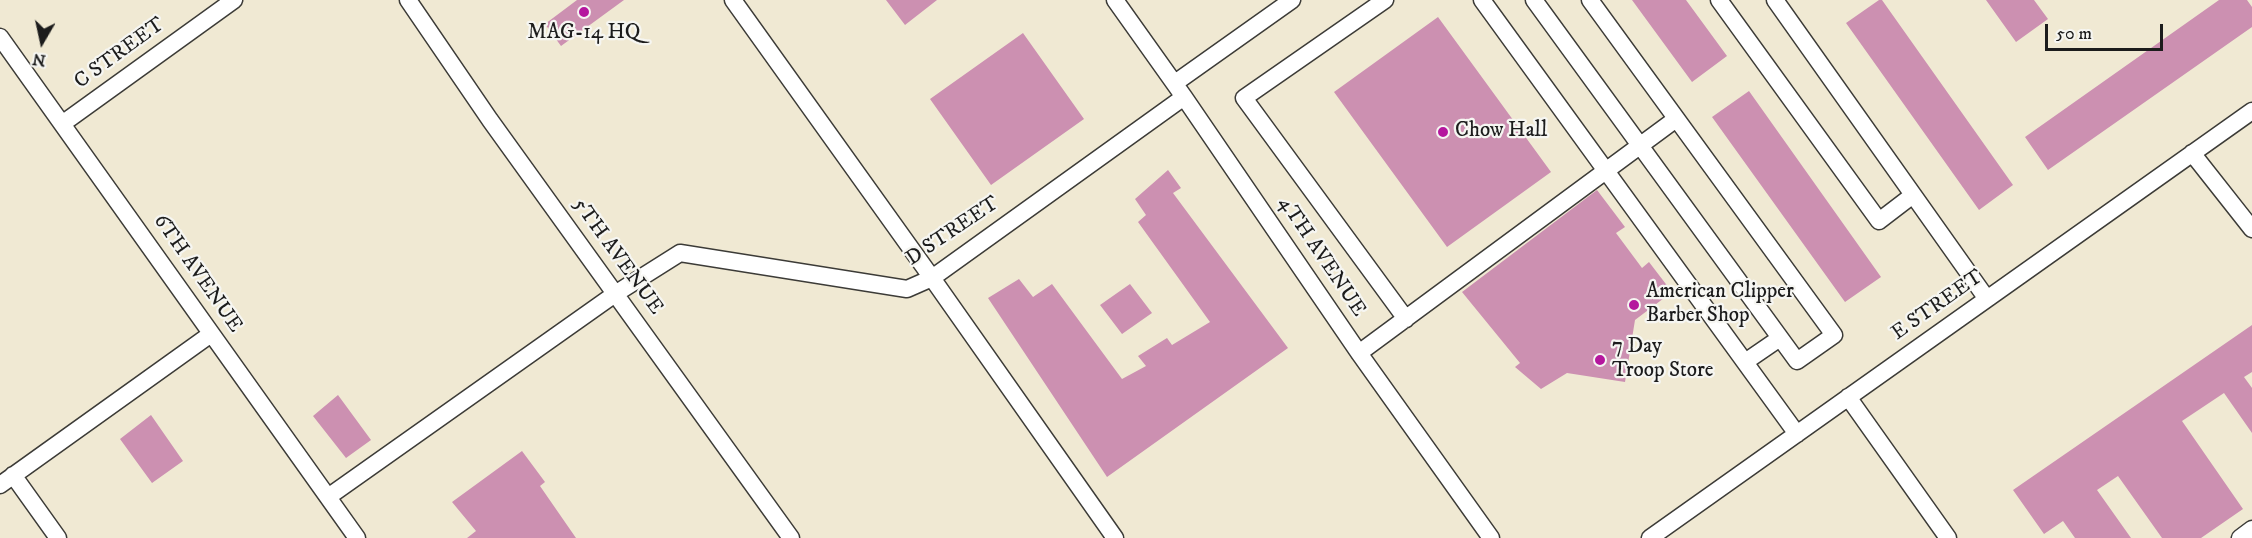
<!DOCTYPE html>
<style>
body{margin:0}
#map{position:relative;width:2252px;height:538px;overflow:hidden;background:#f0e9d3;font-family:"IM FELL DW Pica",serif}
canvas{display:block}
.north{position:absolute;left:12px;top:12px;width:60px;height:60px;-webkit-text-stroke:4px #f6f6f2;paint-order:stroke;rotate:189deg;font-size:16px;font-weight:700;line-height:24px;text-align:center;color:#1c1c1c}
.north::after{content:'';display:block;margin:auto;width:21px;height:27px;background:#1c1c1c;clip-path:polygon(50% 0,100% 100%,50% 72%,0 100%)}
.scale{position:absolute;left:2045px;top:24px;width:118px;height:27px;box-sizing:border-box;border:3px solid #1c1c1c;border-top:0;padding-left:8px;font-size:18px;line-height:21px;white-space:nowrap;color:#1c1c1c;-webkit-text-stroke:4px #f6f6f2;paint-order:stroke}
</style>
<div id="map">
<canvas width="2252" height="538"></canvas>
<div class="north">N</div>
<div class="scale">50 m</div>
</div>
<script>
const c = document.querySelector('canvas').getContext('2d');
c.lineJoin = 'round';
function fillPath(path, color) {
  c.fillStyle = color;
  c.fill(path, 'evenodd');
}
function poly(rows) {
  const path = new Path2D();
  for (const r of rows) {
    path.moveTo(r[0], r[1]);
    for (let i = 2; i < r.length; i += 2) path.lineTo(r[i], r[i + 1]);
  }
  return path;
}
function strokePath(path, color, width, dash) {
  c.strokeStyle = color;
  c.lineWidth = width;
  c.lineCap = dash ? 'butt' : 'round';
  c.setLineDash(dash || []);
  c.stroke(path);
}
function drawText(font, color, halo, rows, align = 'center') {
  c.font = font + ' "IM FELL DW Pica",serif';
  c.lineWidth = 4.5;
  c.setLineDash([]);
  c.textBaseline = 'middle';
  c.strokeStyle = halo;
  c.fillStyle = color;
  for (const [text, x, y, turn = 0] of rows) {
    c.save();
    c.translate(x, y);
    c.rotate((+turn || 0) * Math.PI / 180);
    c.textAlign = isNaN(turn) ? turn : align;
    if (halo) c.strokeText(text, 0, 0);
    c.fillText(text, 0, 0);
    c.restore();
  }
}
fillPath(poly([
 [577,0,624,0,561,46,545,24],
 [886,0,937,0,905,25],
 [1632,0,1686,0,1727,56,1692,82],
 [1879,0,1882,0,2013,185,1979,210,1846,23],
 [1986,0,2034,0,2048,19,2016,42],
 [2219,0,2247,0,2252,7,2252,27,2048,170,2025,137],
 [1438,17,1551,172,1447,247,1334,92],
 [1023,33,1084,119,991,185,930,99],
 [1749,91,1881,277,1845,302,1712,117],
 [1168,170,1181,188,1173,193,1288,348,1107,477,988,298,1019,279,1033,297,1052,284,1122,379,1146,366,1138,356,1167,338,1172,345,1210,322,1138,222,1146,215,1135,199],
 [1597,190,1625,227,1616,233,1642,268,1649,262,1672,292,1635,320,1625,382,1567,373,1541,389,1515,367,1520,363,1462,292],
 [1130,284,1152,313,1122,334,1100,305],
 [2252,325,2252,372,2244,377,2252,388,2252,433,2224,393,2182,421,2243,509,2201,538,2162,538,2118,476,2097,490,2131,538,2075,538,2063,521,2044,534,2013,490],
 [338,395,371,440,346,458,313,416],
 [151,415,183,461,152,483,120,439],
 [522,451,545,482,540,486,576,538,467,538,476,531,452,502]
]), '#cc90b1');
const minor = poly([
 [408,0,490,120,791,538],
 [733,0,932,278,1115,538],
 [1115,0,1184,97,1359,353,1491,538],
 [1385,0,1244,98,1406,319],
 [1482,0,1797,434],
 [1534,0,1797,361,1834,335,1590,0],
 [1719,0,1879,221,1913,195],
 [1775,0,1987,299],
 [0,37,357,538],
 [1175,83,1292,0],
 [62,124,234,0],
 [2192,153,2252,229],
 [1359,353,1676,119],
 [1745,362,1780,338],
 [1848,397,1948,538],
 [13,475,58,538],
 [0,485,211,334],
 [328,497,615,294,680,253,907,289,932,278,1184,97],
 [1650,538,2252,111],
 [2240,538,2252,529]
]);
strokePath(minor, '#3c3b37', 19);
strokePath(minor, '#fff', 16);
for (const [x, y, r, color] of [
 [584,12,6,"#b5179e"],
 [1443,132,6,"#b5179e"],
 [1634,305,6,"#b5179e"],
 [1600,360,6,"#b5179e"]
]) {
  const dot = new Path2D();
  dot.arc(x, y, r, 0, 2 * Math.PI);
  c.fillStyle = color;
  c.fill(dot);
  strokePath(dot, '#f6f6f2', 2);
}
drawText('21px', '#1c1c1c', '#f6f6f2', [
 ["MAG-14 HQ",584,34,"center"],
 ["Chow Hall",1455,132],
 ["American Clipper",1646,293],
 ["Barber Shop",1646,317],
 ["7 Day",1612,348],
 ["Troop Store",1612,372]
], 'left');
drawText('21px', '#1c1c1c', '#f6f6f2', [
 ["C STREET",120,54,-36],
 ["D STREET",953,232,-34],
 ["5TH AVENUE",617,257,54],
 ["4TH AVENUE",1321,257,56],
 ["6TH AVENUE",197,274,55],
 ["E STREET",1938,306,-35]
]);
</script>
